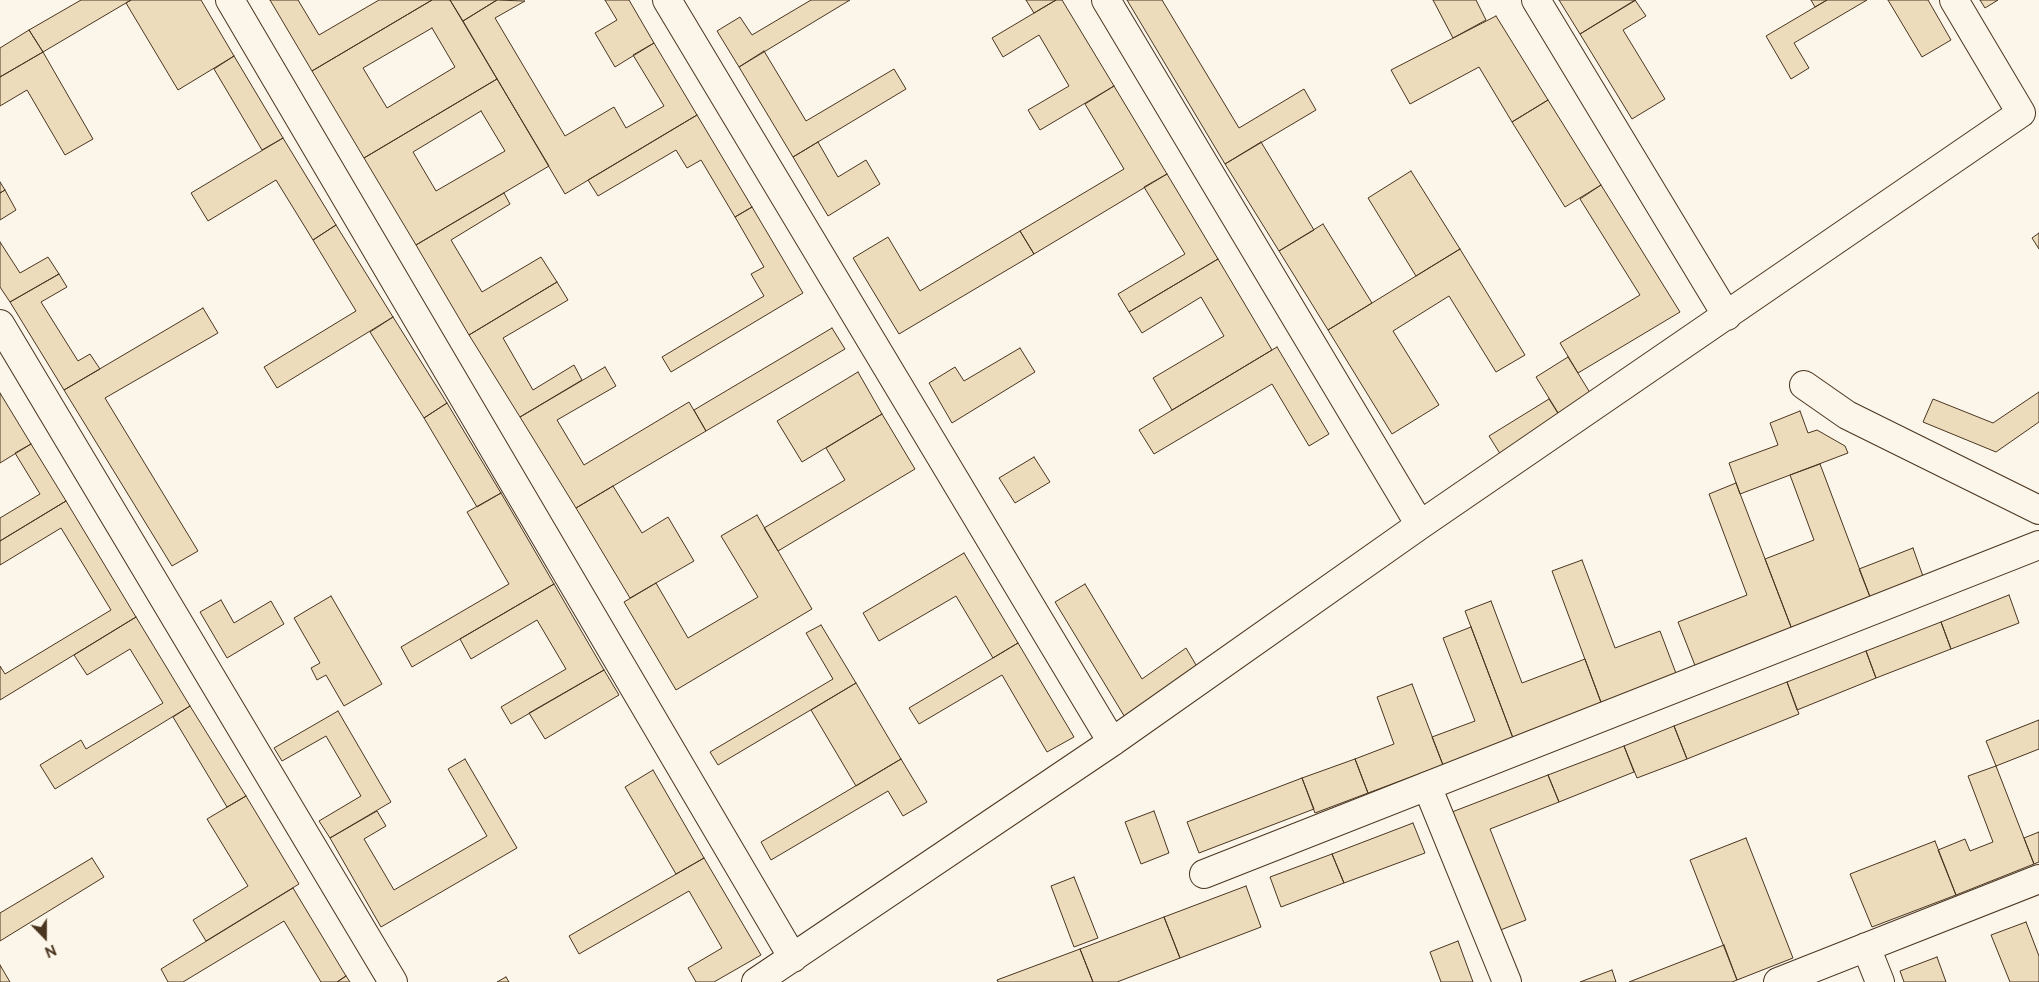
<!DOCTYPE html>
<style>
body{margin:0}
#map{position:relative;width:2039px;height:982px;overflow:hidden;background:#fbf6e9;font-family:Raleway,sans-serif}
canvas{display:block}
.north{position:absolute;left:20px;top:912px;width:50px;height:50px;-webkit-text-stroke:4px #fbf6e9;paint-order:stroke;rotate:158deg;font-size:14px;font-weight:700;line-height:20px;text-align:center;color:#4a3520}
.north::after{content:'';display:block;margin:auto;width:18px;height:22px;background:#4a3520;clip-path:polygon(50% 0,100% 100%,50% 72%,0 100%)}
</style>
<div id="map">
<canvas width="2039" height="982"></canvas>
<div class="north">N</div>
</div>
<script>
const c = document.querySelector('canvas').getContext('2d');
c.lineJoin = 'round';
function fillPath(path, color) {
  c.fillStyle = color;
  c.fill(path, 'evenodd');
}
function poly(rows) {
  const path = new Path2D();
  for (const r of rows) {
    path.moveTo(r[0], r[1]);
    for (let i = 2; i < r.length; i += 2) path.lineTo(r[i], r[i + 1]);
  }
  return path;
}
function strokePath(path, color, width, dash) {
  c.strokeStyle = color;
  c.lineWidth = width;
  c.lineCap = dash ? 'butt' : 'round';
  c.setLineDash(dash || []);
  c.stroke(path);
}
const building = poly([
 [81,0,131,0,43,52,29,30,81,0],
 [131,0,201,0,234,56,178,90,126,3,131,0],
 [270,0,298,0,319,35,379,0,432,0,312,71,270,0],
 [432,0,450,0,497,79,364,158,312,71,432,0],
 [432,28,455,67,387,108,363,68,432,28],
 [450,0,497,0,463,21,450,0],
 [497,0,525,1,495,18,565,136,614,107,626,128,664,106,633,55,654,43,697,115,565,194,463,21,497,0],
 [605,0,629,0,654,43,615,67,595,33,617,20,605,0],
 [811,0,850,0,739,67,717,31,740,17,752,35,811,0],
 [1026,0,1056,0,1034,13,1026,0],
 [1056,0,1062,0,1114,86,1040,130,1028,110,1069,86,1039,35,1003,57,992,38,1056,0],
 [1127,0,1162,0,1239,128,1304,89,1316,110,1225,164,1127,0],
 [1433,0,1476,0,1486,20,1453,38,1433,0],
 [1559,0,1636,0,1580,34,1559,0],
 [1635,0,1646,16,1623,30,1665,99,1632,119,1580,34,1635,0],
 [1811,0,1827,0,1815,7,1811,0],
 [1827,0,1867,0,1794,43,1809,68,1791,79,1766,36,1827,0],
 [1888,0,1928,0,1951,40,1922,57,1888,0],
 [1980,0,1998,0,1985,8,1980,0],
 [1496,16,1548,100,1512,122,1479,67,1410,104,1391,70,1496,16],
 [29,30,43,52,0,77,0,48,29,30],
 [764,51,806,121,894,69,906,89,793,157,739,67,764,51],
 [43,52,93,139,65,155,27,90,0,106,0,77,43,52],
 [234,56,283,138,262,150,214,69,234,56],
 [497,79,549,166,416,245,364,158,497,79],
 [481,111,505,151,436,191,413,152,481,111],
 [1114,86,1167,174,1034,254,1020,231,1124,169,1085,104,1114,86],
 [1548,100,1601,185,1565,207,1512,122,1548,100],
 [697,115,752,207,735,217,701,160,687,168,676,150,598,196,588,180,697,115],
 [283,138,336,225,313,240,276,180,208,221,191,193,283,138],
 [818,142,838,177,866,160,880,184,828,216,793,157,818,142],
 [1261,142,1314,230,1279,251,1225,164,1261,142],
 [1411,171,1460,249,1416,276,1368,198,1411,171],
 [1167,174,1218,259,1129,312,1118,294,1185,254,1144,187,1167,174],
 [0,182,5,190,0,193,0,182],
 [1601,185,1680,312,1578,373,1560,343,1640,295,1580,199,1601,185],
 [5,190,16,210,0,220,0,193,5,190],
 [504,193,510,204,451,240,482,292,541,257,557,282,469,335,416,245,504,193],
 [752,207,803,293,671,372,662,357,764,296,751,274,764,267,735,217,752,207],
 [1323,224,1372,303,1328,330,1279,251,1323,224],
 [336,225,393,317,277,388,264,367,356,311,313,240,336,225],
 [1020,231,1034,254,899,334,853,258,888,237,920,291,1020,231],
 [2039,233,2039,249,2032,238,2039,233],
 [0,242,20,273,48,257,59,274,10,302,0,287,0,242],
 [1460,249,1525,355,1496,372,1449,296,1393,331,1439,405,1392,434,1328,330,1460,249],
 [1218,259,1272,350,1172,410,1153,378,1224,336,1201,297,1142,333,1129,312,1218,259],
 [59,274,67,287,41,302,78,361,90,354,100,369,64,390,10,302,59,274],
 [557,282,568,300,503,338,533,390,574,365,582,380,520,417,469,335,557,282],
 [203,308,218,333,105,398,198,551,172,566,64,390,203,308],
 [393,317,447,403,424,418,370,332,393,317],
 [832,328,845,349,706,431,694,410,832,328],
 [1277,347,1329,434,1309,446,1272,384,1154,454,1139,430,1277,347],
 [1020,348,1035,372,952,423,929,383,955,367,964,381,1020,348],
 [1568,357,1592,396,1560,416,1536,377,1568,357],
 [605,367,616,386,557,420,584,465,689,402,706,431,576,508,520,417,605,367],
 [858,372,882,414,802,462,777,421,858,372],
 [2039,392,2039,422,1996,452,1923,422,1933,399,1993,423,2039,392],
 [0,393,31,444,0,463,0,393],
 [1549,399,1564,423,1504,460,1489,436,1549,399],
 [447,403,501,493,477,507,424,418,447,403],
 [1800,411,1808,433,1817,430,1845,446,1848,453,1740,494,1729,463,1778,445,1770,423,1800,411],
 [882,414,915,469,778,551,764,528,845,480,826,448,882,414],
 [31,444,66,501,0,541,0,518,40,494,15,453,31,444],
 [1034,457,1050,482,1015,503,999,478,1034,457],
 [1820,464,1872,602,1793,632,1765,559,1814,540,1790,475,1820,464],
 [1736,483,1793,632,1696,668,1678,622,1747,595,1709,494,1736,483],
 [613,486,642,533,668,517,694,561,630,598,576,508,613,486],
 [501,493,554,584,412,667,401,647,509,584,467,512,501,493],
 [66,501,136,617,0,700,0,666,5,674,111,610,61,528,0,565,0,541,66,501],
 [757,515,812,609,676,690,624,602,656,583,688,638,758,597,721,536,757,515],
 [1913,548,1925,582,1872,602,1859,569,1913,548],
 [964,553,1018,643,993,658,956,596,879,641,863,613,964,553],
 [1582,560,1615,648,1660,631,1677,676,1602,705,1552,571,1582,560],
 [554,584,604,670,511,724,501,707,566,669,537,620,471,659,460,639,554,584],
 [1085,584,1142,679,1186,648,1199,670,1126,719,1055,602,1085,584],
 [2009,595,2019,623,1951,649,1941,622,2009,595],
 [331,596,382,684,344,706,326,675,317,680,311,668,320,663,294,618,331,596],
 [221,600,234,623,271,601,284,624,227,658,200,612,221,600],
 [1491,601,1522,683,1585,659,1602,705,1513,738,1465,611,1491,601],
 [136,617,190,706,55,789,40,765,81,740,86,749,163,703,130,649,87,675,74,655,136,617],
 [1941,622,1951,649,1876,678,1866,651,1941,622],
 [821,625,856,683,718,765,710,752,833,679,806,633,821,625],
 [1471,627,1513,738,1443,765,1432,737,1475,721,1443,638,1471,627],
 [1018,643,1074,737,1047,752,1002,675,919,724,909,708,1018,643],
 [1866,651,1876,678,1797,710,1787,682,1866,651],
 [604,670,619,695,545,739,529,713,604,670],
 [1787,682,1799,714,1687,759,1674,726,1787,682],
 [856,683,901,759,856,786,811,710,856,683],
 [1412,684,1443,765,1368,793,1355,759,1394,744,1377,697,1412,684],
 [190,706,246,796,227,807,173,717,190,706],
 [338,711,391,802,330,838,319,821,361,796,326,736,282,761,274,748,338,711],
 [2039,720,2039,749,1996,766,1986,741,2039,720],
 [1674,726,1687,759,1637,778,1624,746,1674,726],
 [1624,746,1634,772,1559,802,1548,775,1624,746],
 [465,759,517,848,381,927,330,838,377,811,386,826,364,839,394,890,487,836,448,769,465,759],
 [901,759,927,802,903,816,888,791,771,860,761,842,901,759],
 [1355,759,1368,793,1315,813,1302,778,1355,759],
 [1996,766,2034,864,1956,895,1938,850,1965,839,1970,851,1993,842,1968,776,1996,766],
 [653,770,704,858,676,874,625,787,653,770],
 [1548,775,1559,802,1490,829,1526,920,1498,931,1452,812,1548,775],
 [1302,778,1314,809,1199,853,1187,822,1302,778],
 [246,796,299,884,206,941,193,920,248,886,207,819,246,796],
 [1154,811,1169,853,1141,864,1125,822,1154,811],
 [1413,823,1425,853,1344,883,1332,854,1413,823],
 [2039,832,2039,862,2034,864,2024,838,2039,832],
 [1746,838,1793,958,1737,980,1690,860,1746,838],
 [1935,841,1956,895,1872,927,1850,874,1935,841],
 [1332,854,1344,883,1281,907,1270,877,1332,854],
 [92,858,104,877,0,941,0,913,92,858],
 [704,858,761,955,714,982,696,982,688,968,722,948,689,891,579,954,569,936,704,858],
 [1074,877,1098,938,1074,947,1051,886,1074,877],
 [1246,886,1261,927,1180,958,1164,917,1246,886],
 [293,888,346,976,337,982,321,982,284,921,183,982,168,982,161,969,293,888],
 [1164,917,1180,958,1117,982,1093,982,1080,949,1164,917],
 [2026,922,2039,956,2039,982,2010,982,1991,935,2026,922],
 [1458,941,1473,982,1441,982,1430,952,1458,941],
 [1724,945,1737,980,1732,982,1629,982,1724,945],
 [1080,949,1093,982,998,982,997,980,1080,949],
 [1937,957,1946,982,1904,982,1900,971,1937,957],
 [0,965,10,982,0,982,0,965],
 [1612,970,1616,982,1580,982,1612,970],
 [346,976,350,982,337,982,346,976],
 [506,977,509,982,497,982,506,977]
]);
fillPath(building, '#ecdcbc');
strokePath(building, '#4a3520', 1);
const minor = poly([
 [230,0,793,958],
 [667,0,1112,742],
 [1106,0,1420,525],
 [1536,0,1727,316],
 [0,324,393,982],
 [1804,385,1847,415,2039,510],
 [1427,786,1507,982],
 [1204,874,2039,545],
 [1866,947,1880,982],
 [756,982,1112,742,1420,525,2021,113,1954,0],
 [1778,982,2039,879]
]);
strokePath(minor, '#4a3520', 30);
strokePath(minor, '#fbf6e9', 28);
</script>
